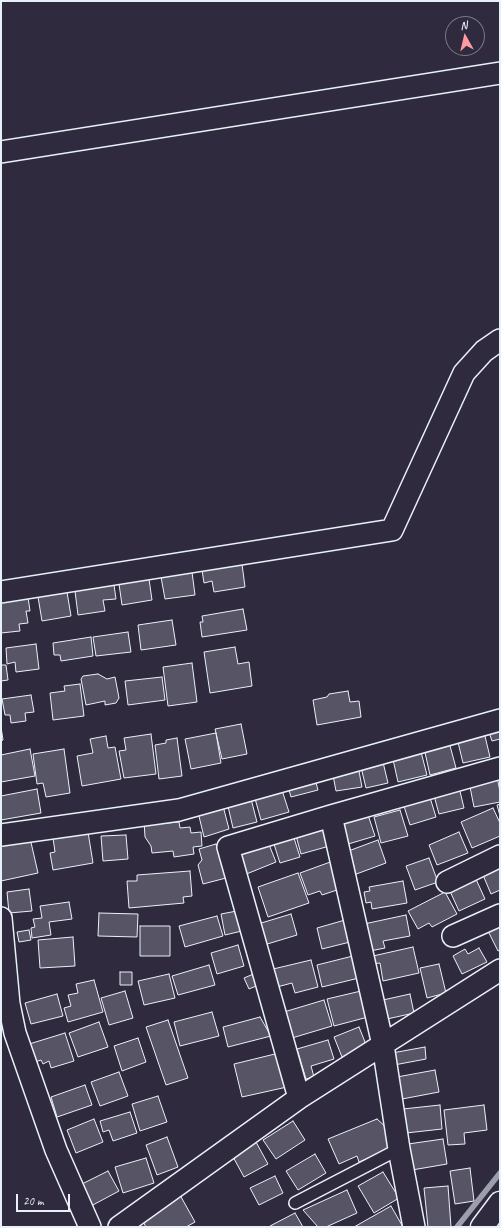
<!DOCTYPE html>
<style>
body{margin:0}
#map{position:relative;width:501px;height:1228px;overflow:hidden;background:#2f2a3d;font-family:Caveat,sans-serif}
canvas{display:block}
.frame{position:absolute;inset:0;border:2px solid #e8f1f8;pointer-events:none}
.north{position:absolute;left:445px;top:16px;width:40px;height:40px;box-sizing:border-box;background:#2f2a3d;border:1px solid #797a88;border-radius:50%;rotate:352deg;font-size:11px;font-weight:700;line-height:16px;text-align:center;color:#e8f1f8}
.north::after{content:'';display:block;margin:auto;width:14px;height:18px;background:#ff9aa2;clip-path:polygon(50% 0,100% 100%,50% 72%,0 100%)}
.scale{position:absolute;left:16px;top:1194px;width:54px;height:18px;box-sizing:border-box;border:2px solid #e8f1f8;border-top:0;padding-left:5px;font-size:12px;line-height:14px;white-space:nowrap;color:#e8f1f8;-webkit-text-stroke:3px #2f2a3d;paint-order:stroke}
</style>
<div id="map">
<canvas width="501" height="1228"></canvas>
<div class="frame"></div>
<div class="north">N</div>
<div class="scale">20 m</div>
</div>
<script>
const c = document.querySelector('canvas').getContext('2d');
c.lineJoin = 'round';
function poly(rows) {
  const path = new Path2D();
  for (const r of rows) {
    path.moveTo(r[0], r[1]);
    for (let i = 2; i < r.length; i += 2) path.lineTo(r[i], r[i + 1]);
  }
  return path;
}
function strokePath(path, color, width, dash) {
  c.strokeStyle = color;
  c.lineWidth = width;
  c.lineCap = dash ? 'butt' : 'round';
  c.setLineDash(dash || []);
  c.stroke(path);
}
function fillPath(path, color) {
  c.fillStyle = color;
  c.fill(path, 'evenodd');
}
strokePath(poly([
 [457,1227,500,1173]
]), '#9c9fab', 5.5);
const building = poly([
 [242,564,245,587,214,592,212,581,204,583,202,570,242,564],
 [192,572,195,595,165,599,161,577,192,572],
 [149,579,152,600,122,605,119,584,149,579],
 [114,585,116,599,103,600,105,611,78,615,75,591,114,585],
 [67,592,71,616,42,621,38,597,67,592],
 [28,597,30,611,26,611,28,623,19,624,20,631,1,633,1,601,28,597],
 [243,609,247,630,202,637,200,622,203,622,202,616,243,609],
 [172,620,176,645,141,650,138,625,172,620],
 [128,632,131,652,96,656,93,637,128,632],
 [91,637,93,656,61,661,60,655,54,655,53,643,91,637],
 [36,644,39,669,16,672,15,662,7,664,6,648,36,644],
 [235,647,238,664,249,662,252,686,210,693,204,652,235,647],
 [192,663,197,702,168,706,163,667,192,663],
 [1,665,6,665,8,680,1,681,1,665],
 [98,674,107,679,115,677,119,698,116,703,105,705,105,701,86,705,81,679,83,676,98,674],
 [162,677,165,700,128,705,125,681,162,677],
 [80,684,84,716,53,720,50,693,65,691,64,686,80,684],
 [348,691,350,702,359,701,361,717,317,725,313,700,327,697,329,694,348,691],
 [31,695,34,712,25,713,26,721,11,723,10,715,5,715,2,699,31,695],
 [241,724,247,754,222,759,215,729,241,724],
 [1,727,3,740,1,741,1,727],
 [500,728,500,739,492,741,489,732,500,728],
 [484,732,490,757,463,763,457,738,484,732],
 [216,733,221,763,191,769,185,739,216,733],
 [151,734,156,774,124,778,119,751,126,750,124,738,151,734],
 [106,736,108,748,115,747,121,779,82,786,77,756,93,753,90,739,106,736],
 [177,738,182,776,159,779,155,745,166,743,166,740,177,738],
 [449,742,456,768,430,775,424,748,449,742],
 [420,748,427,775,398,782,392,755,420,748],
 [30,749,35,776,1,782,1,755,30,749],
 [64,749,70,793,46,797,43,783,37,784,33,754,64,749],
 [382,758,388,783,366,788,360,763,382,758],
 [358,766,362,787,336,791,332,770,358,766],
 [314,775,318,790,291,797,287,783,314,775],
 [497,776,500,792,500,802,474,807,469,782,497,776],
 [458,783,464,808,439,814,432,788,458,783],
 [281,787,289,812,261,820,254,795,281,787],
 [37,789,41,813,1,820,1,796,37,789],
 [428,791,436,817,410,825,402,800,428,791],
 [250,795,257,822,233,828,227,802,250,795],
 [222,802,229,829,204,837,197,808,222,802],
 [500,804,500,816,497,805,500,804],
 [493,808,500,823,500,836,472,848,461,822,493,808],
 [400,810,408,836,381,843,374,817,400,810],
 [367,812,375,836,345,845,338,821,367,812],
 [164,820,167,823,179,822,180,828,190,827,191,833,201,832,202,846,193,847,194,854,174,857,173,851,152,853,151,846,145,837,144,821,164,820],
 [326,822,333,845,301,854,295,832,326,822],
 [88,832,93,863,53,870,50,853,55,852,53,838,88,832],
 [459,832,468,853,437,865,429,845,459,832],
 [126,835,128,859,103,861,101,836,126,835],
 [293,835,300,857,280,863,273,841,293,835],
 [30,838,38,873,1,881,1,844,30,838],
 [378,840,386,863,351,876,343,853,378,840],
 [268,842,276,862,244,875,236,855,268,842],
 [216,844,226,878,203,884,198,865,202,860,199,849,216,844],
 [429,858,438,882,415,890,406,866,429,858],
 [333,861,343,888,322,895,320,891,308,895,300,873,333,861],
 [500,868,500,890,491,894,483,875,500,868],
 [190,871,192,896,183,897,184,903,129,908,127,881,137,881,137,875,190,871],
 [298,873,309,903,268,917,258,887,298,873],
 [475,877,485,899,459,911,449,889,475,877],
 [403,881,407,903,372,909,371,902,366,903,364,892,370,891,369,887,403,881],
 [29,889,32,911,9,913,7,892,29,889],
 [445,892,457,914,432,927,429,923,418,929,408,911,445,892],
 [69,902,72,919,49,922,51,935,32,938,31,928,35,927,33,919,42,918,40,906,69,902],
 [242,910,246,930,225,935,221,914,242,910],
 [99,913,138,914,137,937,98,936,99,913],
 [291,914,297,935,264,945,258,924,291,914],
 [406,915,410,936,383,941,385,948,370,951,364,924,406,915],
 [217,916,223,936,185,947,179,926,217,916],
 [345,920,350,942,322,949,317,928,345,920],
 [140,926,170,926,170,956,140,956,140,926],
 [500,926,500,950,498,951,488,931,500,926],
 [29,930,31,940,19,942,17,932,29,930],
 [73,937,75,966,40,968,38,940,73,937],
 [238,945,244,966,217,974,211,953,238,945],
 [413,947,419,973,383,981,380,963,372,964,373,956,413,947],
 [479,948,487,962,462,974,453,956,465,949,468,954,479,948],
 [353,956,359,978,322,987,317,965,353,956],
 [311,960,318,987,295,993,292,983,273,988,269,970,311,960],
 [439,964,446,993,427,998,420,968,439,964],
 [209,965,215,985,178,995,172,976,209,965],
 [120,972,132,972,132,985,120,985,120,972],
 [256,973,261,984,249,989,244,978,256,973],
 [169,974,175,998,144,1005,138,981,169,974],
 [94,980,103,1012,68,1022,64,1008,71,1006,68,995,78,993,76,984,94,980],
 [125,991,133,1018,109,1025,101,998,125,991],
 [361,991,368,1017,334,1026,327,999,361,991],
 [57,994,63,1016,31,1024,25,1003,57,994],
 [410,994,414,1013,387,1019,383,1000,410,994],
 [324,1000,332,1026,292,1038,284,1012,324,1000],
 [212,1012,219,1036,180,1046,174,1022,212,1012],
 [260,1017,271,1036,228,1047,223,1027,260,1017],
 [168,1020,188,1078,166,1085,146,1027,168,1020],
 [99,1022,108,1047,78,1057,69,1033,99,1022],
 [359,1027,367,1047,342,1057,334,1037,359,1027],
 [65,1033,74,1061,51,1068,49,1061,43,1064,41,1060,32,1063,26,1045,65,1033],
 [138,1038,146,1062,122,1071,114,1046,138,1038],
 [328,1040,334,1059,311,1066,314,1077,306,1079,297,1049,328,1040],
 [425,1047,426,1059,394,1065,392,1053,425,1047],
 [279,1053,287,1087,242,1097,234,1064,279,1053],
 [435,1070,439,1092,402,1099,397,1077,435,1070],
 [119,1072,128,1096,100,1106,91,1082,119,1072],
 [85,1085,92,1105,57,1117,51,1097,85,1085],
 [158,1096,167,1122,140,1131,132,1104,158,1096],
 [440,1105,442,1129,406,1133,403,1109,440,1105],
 [484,1105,487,1130,464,1133,465,1144,448,1145,444,1110,484,1105],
 [130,1112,137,1133,113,1141,109,1130,103,1132,100,1121,130,1112],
 [94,1119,103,1142,76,1153,67,1130,94,1119],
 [377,1119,388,1129,396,1146,359,1162,357,1156,339,1164,328,1139,377,1119],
 [293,1121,305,1140,276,1159,263,1140,293,1121],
 [167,1137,178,1167,157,1175,146,1145,167,1137],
 [443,1139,447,1164,412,1170,408,1144,443,1139],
 [256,1142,268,1164,244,1177,232,1155,256,1142],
 [315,1154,326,1173,298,1190,286,1171,315,1154],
 [146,1158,154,1183,123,1193,115,1167,146,1158],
 [470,1168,474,1201,455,1204,450,1171,470,1168],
 [108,1171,119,1191,91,1206,80,1185,108,1171],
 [383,1172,399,1198,374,1213,358,1186,383,1172],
 [275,1176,283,1193,259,1205,250,1188,275,1176],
 [448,1186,451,1227,428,1227,424,1188,448,1186],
 [347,1190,357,1213,326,1227,318,1227,303,1210,347,1190],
 [180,1195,195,1222,186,1227,146,1227,140,1216,180,1195],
 [391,1206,403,1227,354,1227,391,1206],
 [295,1213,303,1227,271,1227,270,1226,295,1213]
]);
fillPath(building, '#575565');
strokePath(building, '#e8f1f8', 1);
const service = poly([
 [295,1203,399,1149]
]);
const minor = poly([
 [1,152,500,73],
 [1,592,392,530,464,373,484,351,500,340],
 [331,816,383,1045,399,1149,414,1227],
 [1,835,179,810,500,720],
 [447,882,500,856],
 [1,918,9,1004,15,1033,56,1150,90,1227],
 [453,936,500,915],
 [299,1098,228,847,331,816,500,768],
 [119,1227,299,1098,500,970]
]);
const secondary = poly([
 [482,1227,500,1203]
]);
strokePath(service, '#e8f1f8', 14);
strokePath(minor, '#e8f1f8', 24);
strokePath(secondary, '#e8f1f8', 25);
strokePath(service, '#2f2a3d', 11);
strokePath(minor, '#2f2a3d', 21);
strokePath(secondary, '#2f2a3d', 22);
</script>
